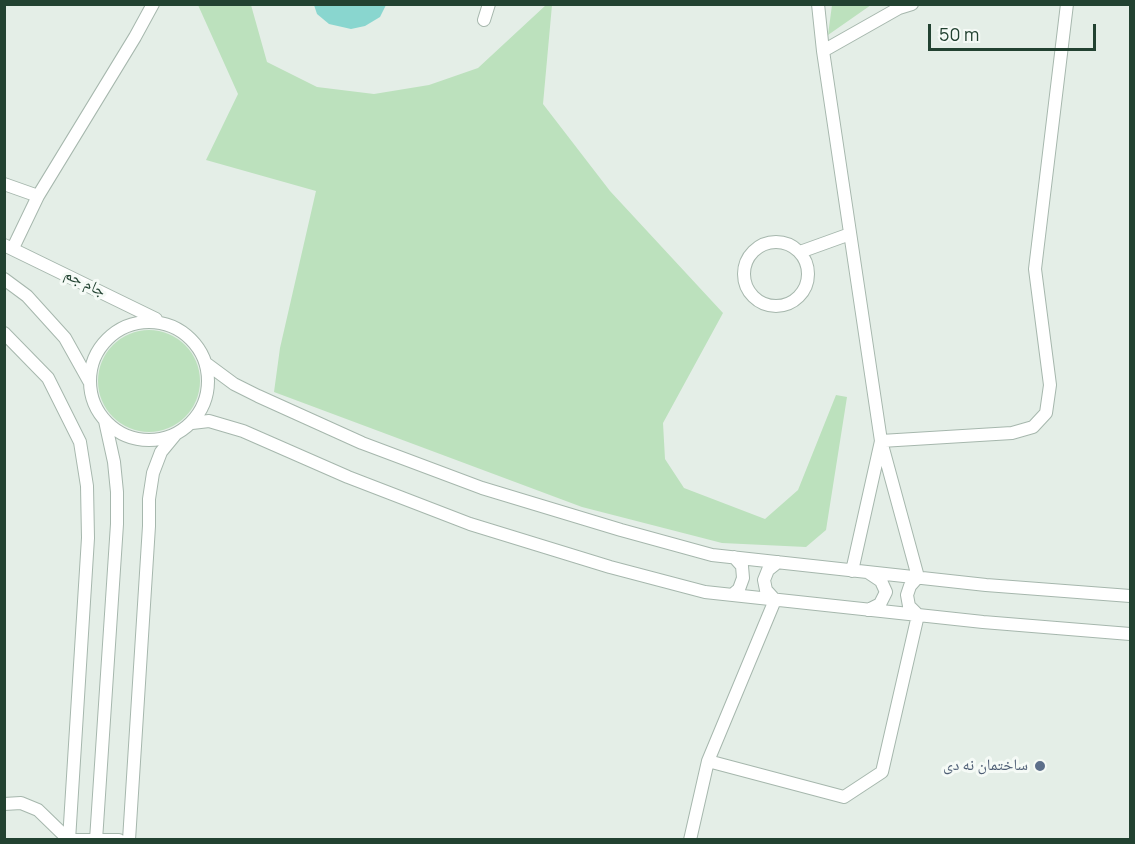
<!DOCTYPE html>
<meta charset="utf-8">
<style>
body{margin:0}
#map{position:relative;width:1135px;height:844px;overflow:hidden;background:#e4eee7;font-family:Manrope,sans-serif}
canvas{display:block}
.frame{position:absolute;inset:0;border:6px solid #224231;pointer-events:none}
.scale{position:absolute;left:928px;top:24px;width:168px;height:27px;box-sizing:border-box;border:3px solid #224231;border-top:0;padding-left:8px;font-size:18px;line-height:21px;white-space:nowrap;color:#224231;-webkit-text-stroke:4px #f5faf6;paint-order:stroke}
</style>
<div id="map">
<canvas width="1135" height="844"></canvas>
<div class="frame"></div>
<div class="scale">50 m</div>
</div>
<script>
const c = document.querySelector('canvas').getContext('2d');
c.lineJoin = 'round';
function fillPath(path, color) {
  c.fillStyle = color;
  c.fill(path, 'evenodd');
}
function poly(rows) {
  const path = new Path2D();
  for (const r of rows) {
    if (r.length === 3) {
      path.moveTo(r[0] + r[2], r[1]);
      path.arc(r[0], r[1], r[2], 0, 2 * Math.PI);
      continue;
    }
    path.moveTo(r[0], r[1]);
    for (let i = 2; i < r.length; i += 2) path.lineTo(r[i], r[i + 1]);
  }
  return path;
}
function strokePath(path, color, width, dash) {
  c.strokeStyle = color;
  c.lineWidth = width;
  c.lineCap = dash ? 'butt' : 'round';
  c.setLineDash(dash || []);
  c.stroke(path);
}
function drawText(font, color, halo, rows, align = 'center') {
  c.font = font + ' Manrope,"Noto Naskh Arabic",sans-serif';
  c.lineWidth = 6;
  c.setLineDash([]);
  c.textBaseline = 'middle';
  c.strokeStyle = halo;
  c.fillStyle = color;
  for (const [text, x, y, turn = 0] of rows) {
    c.save();
    c.translate(x, y);
    c.rotate((+turn || 0) * Math.PI / 180);
    c.textAlign = isNaN(turn) ? turn : align;
    if (halo) c.strokeText(text, 0, 0);
    c.fillText(text, 0, 0);
    c.restore();
  }
}
fillPath(poly([
 [198,5,251,5,267,62,317,87,374,94,429,85,478,68,546,5,552,5,543,104,610,191,723,313,663,423,665,459,684,488,765,519,798,490,836,395,847,397,826,530,806,547,722,543,582,507,274,392,280,348,316,191,206,160,238,94],
 [832,5,832,4,871,5,828,35],
 [149,381,51]
]), '#bce1bd');
fillPath(poly([
 [314,5,386,5,380,17,365,26,351,29,329,24,317,14]
]), '#89d6cf');
const lane = poly([
 [818,4,823,51,881,441,852,571],
 [484,20,489,4],
 [823,51,899,8,912,4],
 [4,184,38,196,13,248],
 [38,196,135,37,153,4],
 [776,274,32],
 [4,245,156,319],
 [800,252,850,234],
 [4,279,27,296,65,338,89,381],
 [149,381,59],
 [4,333,48,378,80,442,87,486,88,538,69,840],
 [207,364,234,384,258,396,362,443,482,488,621,530,712,555,986,585,1130,596],
 [192,423,209,421,243,431,348,477,470,524,610,567,705,592,983,622,1130,634],
 [732,595,739,589,743,578,742,566,734,557],
 [868,610,880,604,886,592,881,581,869,573],
 [708,761,844,797,882,772,918,615,909,606,907,595,910,586,918,577,881,441,1012,433,1033,427,1046,413,1050,385,1035,269,1067,4],
 [4,804,21,803,38,810,69,840],
 [75,840,119,840],
 [96,840,117,524,117,492,114,462,105,421],
 [129,840,149,526,149,499,153,473,161,452,175,435],
 [690,840,708,761,775,600,766,590,764,580,768,570,778,562]
]);
strokePath(lane, '#a6b7ad', 14);
strokePath(lane, '#fff', 12);
for (const [x, y, r, color] of [
 [1040,766,6,"#5c6f8a"]
]) {
  const dot = new Path2D();
  dot.arc(x, y, r, 0, 2 * Math.PI);
  c.fillStyle = color;
  c.fill(dot);
  strokePath(dot, '#f5faf6', 2);
}
drawText('16px', '#224231', '#f5faf6', [
 ["جام جم",85,283,26]
]);
drawText('16px', '#4e5e75', '#f5faf6', [
 ["ساختمان نه دی",1028,766]
], 'right');
</script>
